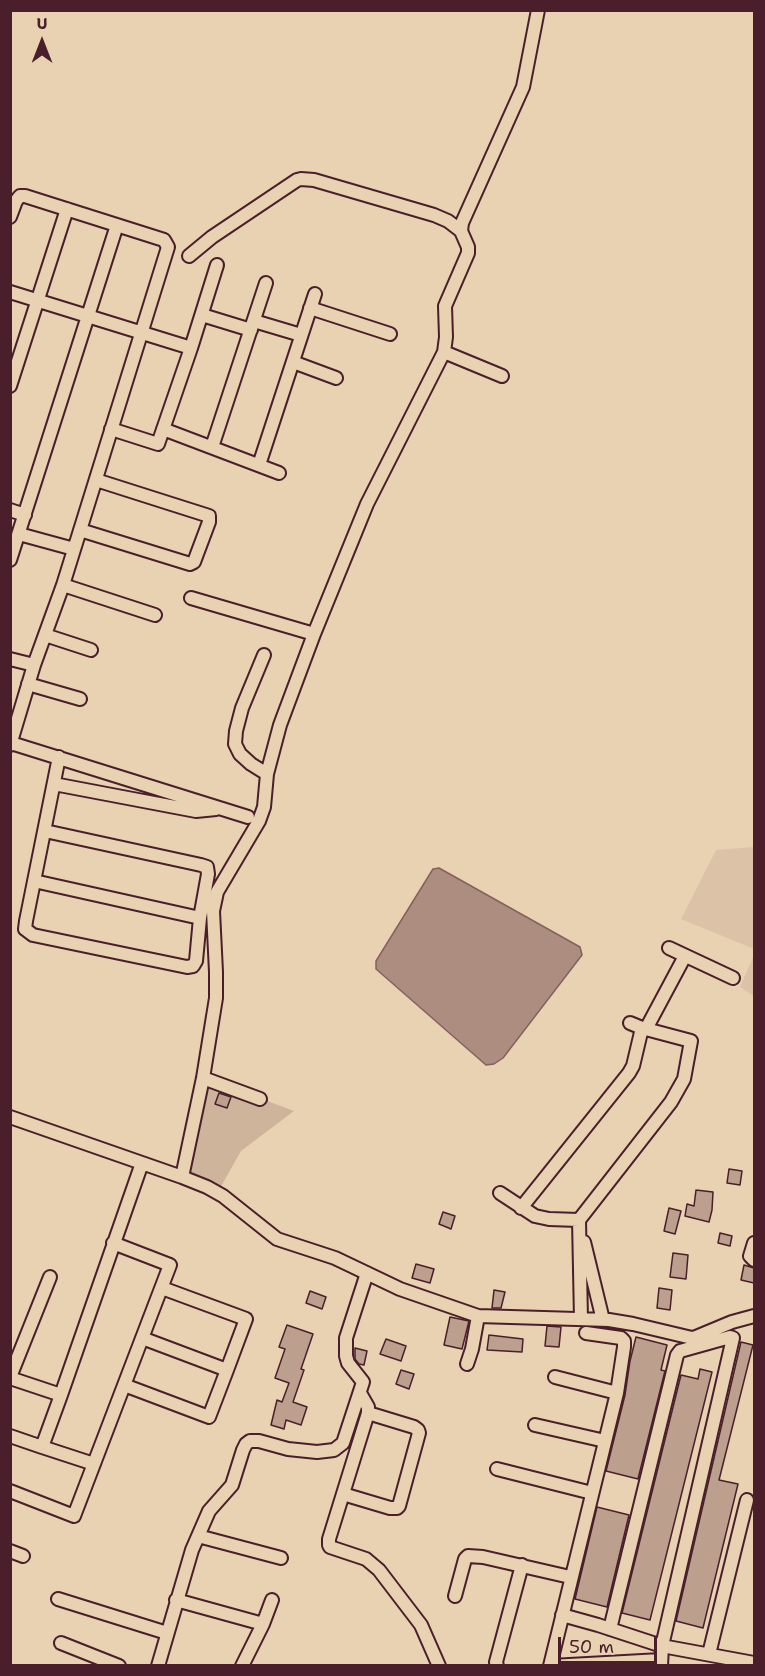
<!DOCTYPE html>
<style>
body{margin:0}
#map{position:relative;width:765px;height:1676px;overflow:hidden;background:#e9d2b2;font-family:"Shantell Sans",sans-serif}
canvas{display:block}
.frame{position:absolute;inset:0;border:12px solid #4a1f2b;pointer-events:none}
.north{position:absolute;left:12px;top:12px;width:60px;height:60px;-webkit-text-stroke:4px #e9d2b2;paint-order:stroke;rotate:0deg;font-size:16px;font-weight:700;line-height:24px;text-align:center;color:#4a1f2b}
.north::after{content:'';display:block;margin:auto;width:21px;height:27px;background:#4a1f2b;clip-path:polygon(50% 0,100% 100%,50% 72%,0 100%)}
.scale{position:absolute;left:558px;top:1637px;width:99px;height:27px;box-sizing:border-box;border:3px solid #4a1f2b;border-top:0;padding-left:8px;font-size:18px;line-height:21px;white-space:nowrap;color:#4a1f2b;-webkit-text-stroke:4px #e9d2b2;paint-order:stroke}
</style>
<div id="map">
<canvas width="765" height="1676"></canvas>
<div class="frame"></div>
<div class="north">U</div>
<div class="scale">50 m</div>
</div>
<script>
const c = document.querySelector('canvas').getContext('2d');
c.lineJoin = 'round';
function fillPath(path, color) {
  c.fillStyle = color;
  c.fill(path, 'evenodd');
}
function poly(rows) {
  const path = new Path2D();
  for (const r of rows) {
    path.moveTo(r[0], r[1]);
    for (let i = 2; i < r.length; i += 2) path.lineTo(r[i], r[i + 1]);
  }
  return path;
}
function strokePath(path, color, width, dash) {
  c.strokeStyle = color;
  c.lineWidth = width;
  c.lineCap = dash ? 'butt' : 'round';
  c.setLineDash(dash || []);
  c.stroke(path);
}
fillPath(poly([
 [754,847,754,949,681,919,716,850],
 [754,955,754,996,740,987]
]), '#dcc3a7');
fillPath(poly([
 [200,1076,294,1111,241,1151,219,1190,180,1174]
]), '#cfb49c');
const water = poly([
 [439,868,580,947,582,955,503,1058,494,1064,486,1065,376,969,376,961,433,869,439,868]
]);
fillPath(water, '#ac8d7f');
strokePath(water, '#85615d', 1.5);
const building = poly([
 [219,1093,231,1097,227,1108,215,1104,219,1093],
 [729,1169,742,1171,740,1185,727,1183,729,1169],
 [696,1190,713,1192,712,1210,709,1222,685,1216,687,1204,694,1206,696,1190],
 [669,1208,681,1211,675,1234,664,1231,669,1208],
 [443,1212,455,1216,451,1229,439,1224,443,1212],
 [720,1233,732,1236,730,1246,718,1243,720,1233],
 [673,1253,688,1255,686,1279,670,1277,673,1253],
 [416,1264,434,1269,430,1283,412,1278,416,1264],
 [744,1265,754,1268,754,1283,741,1280,744,1265],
 [659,1288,672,1290,670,1310,657,1308,659,1288],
 [494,1290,505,1292,501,1308,492,1308,494,1290],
 [310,1291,326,1297,322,1309,306,1303,310,1291],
 [450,1317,469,1321,462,1349,444,1345,450,1317],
 [287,1325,313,1334,301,1369,304,1370,293,1402,307,1407,301,1425,286,1420,284,1429,271,1425,277,1400,282,1402,289,1383,275,1378,285,1349,279,1347,287,1325],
 [547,1326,561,1327,559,1347,545,1346,547,1326],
 [489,1335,523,1339,522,1352,487,1350,489,1335],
 [636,1337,667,1345,661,1370,665,1371,638,1479,606,1471,625,1395,630,1361,636,1337],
 [386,1339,406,1346,401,1361,380,1354,386,1339],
 [741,1342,753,1345,719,1480,738,1484,703,1628,676,1621,741,1342],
 [355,1348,367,1351,364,1365,359,1364,355,1359,355,1348],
 [700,1369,712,1372,650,1620,622,1613,681,1375,698,1379,700,1369],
 [401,1370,414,1374,409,1389,396,1384,401,1370],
 [597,1507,629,1515,607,1607,575,1599,597,1507]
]);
fillPath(building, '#bca08d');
strokePath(building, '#4a1f2b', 1.5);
const minor = poly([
 [10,217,16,201,20,196,25,196,164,240,168,247,63,585,34,665,10,745],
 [189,256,212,237,297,180,301,179,314,180,434,215,448,221,461,231],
 [10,292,191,348],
 [310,308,390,334],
 [202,315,251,330],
 [254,321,301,335],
 [444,352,502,376],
 [293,362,336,378],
 [10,386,67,209],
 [111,429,158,444,191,348,217,265],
 [163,429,279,473],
 [212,447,266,283],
 [259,465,315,294],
 [10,510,25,515],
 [80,530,190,564,194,562,209,522,209,516,206,515,96,480],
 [19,534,74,549],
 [10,560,117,225],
 [63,585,155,615],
 [191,598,314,634],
 [45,635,91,650],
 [264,655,242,708,236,731,235,744,240,754,251,764,267,774],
 [10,659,34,665],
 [28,684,80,699],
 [11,743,248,817],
 [54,784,196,811,216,809],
 [45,831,201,865,207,867,208,874,200,918,196,961,193,966,187,967,33,935,25,929,26,921,59,757],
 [34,881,200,918],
 [669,948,733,978],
 [646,1029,685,956],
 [203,1078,260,1099],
 [10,1117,182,1177,207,1187,223,1196,277,1239,335,1258,400,1289,478,1316,609,1320,633,1324,692,1338,696,1337,732,1322,754,1316],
 [182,1177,203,1078,216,998,216,972,213,911,217,892,259,821,264,807,267,774,280,725,314,634,367,504,444,352,446,337,445,306,468,253,468,247,461,231,462,223,523,87,538,10],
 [500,1193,535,1216,549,1219,579,1220],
 [521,1208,629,1073,633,1066,642,1028],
 [584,1242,603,1320],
 [754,1243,750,1256,754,1260],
 [581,1319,579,1220,671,1102,684,1079,691,1041,642,1028,630,1023],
 [142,1338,227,1370],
 [467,1364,472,1349,478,1316],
 [10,1377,50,1277],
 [555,1377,617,1393],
 [10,1378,61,1395],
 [124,1385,209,1417,227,1370,246,1319,162,1288],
 [360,1393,368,1407,368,1413,329,1539,329,1545,330,1547,366,1559,379,1570,421,1625,439,1666],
 [535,1425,605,1441],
 [10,1436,42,1447,61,1395,142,1163],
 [42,1447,94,1464],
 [497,1469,592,1493],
 [10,1491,74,1516,170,1265,113,1243],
 [343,1494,390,1508,397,1508,399,1506,419,1433,418,1430,414,1427,368,1413],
 [198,1536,281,1558],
 [10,1551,23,1556],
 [455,1596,465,1559,468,1556,483,1557,570,1577],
 [58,1599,167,1633],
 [176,1600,263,1624],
 [562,1615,598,1625,662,1646,754,1663],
 [610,1629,677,1355,680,1351,730,1337,733,1338,662,1646,661,1666],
 [61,1643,119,1666],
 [709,1654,747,1500],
 [158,1666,192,1550,209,1511,232,1485,243,1450,246,1444,250,1441,259,1441,288,1449,317,1452,334,1450,343,1443,363,1382,348,1363,346,1356,346,1338,367,1273],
 [242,1666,263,1624,272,1600],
 [497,1666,496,1662,522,1565],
 [550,1666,617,1393,624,1347,624,1341,621,1338,586,1333],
 [551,1666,661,1660]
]);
strokePath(minor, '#4a1f2b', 16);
strokePath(minor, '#e9d2b2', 12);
</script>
